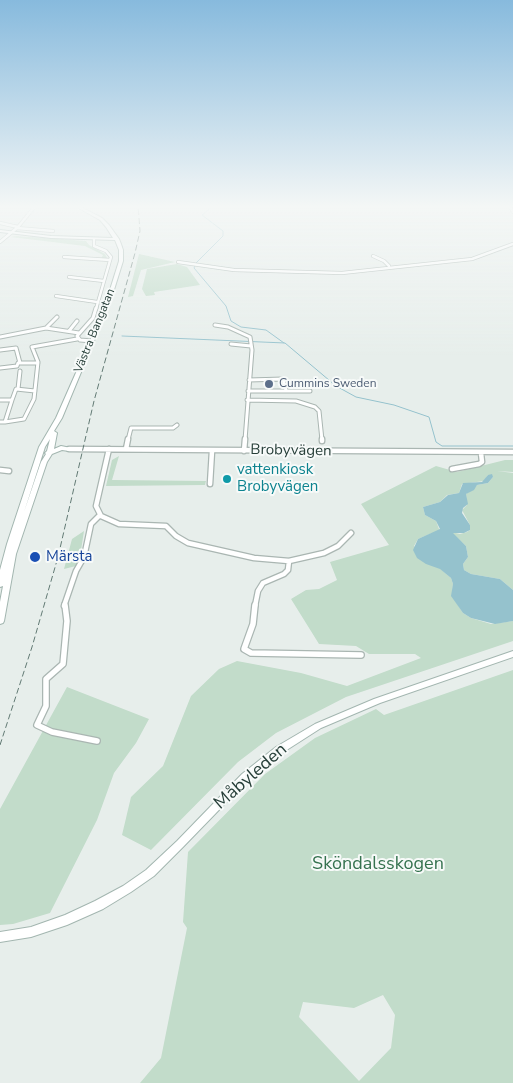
<!DOCTYPE html>
<meta charset="utf-8">
<style>
body{margin:0}
canvas{display:block;background:#e7eeeb}
</style>
<canvas width="513" height="1083"></canvas>
<script>
const c = document.querySelector('canvas').getContext('2d');
c.lineJoin = 'round';
function fillPath(path, color) {
  c.fillStyle = color;
  c.fill(path, 'evenodd');
}
function poly(rows) {
  const path = new Path2D();
  for (const r of rows) {
    path.moveTo(r[0], r[1]);
    for (let i = 2; i < r.length; i += 2) path.lineTo(r[i], r[i + 1]);
  }
  return path;
}
function strokePath(path, color, width, dash) {
  c.strokeStyle = color;
  c.lineWidth = width;
  c.lineCap = dash ? 'butt' : 'round';
  c.setLineDash(dash || []);
  c.stroke(path);
}
function drawText(font, color, halo, rows, align = 'center') {
  c.font = font + ' "Nunito Sans",sans-serif';
  c.lineWidth = 4;
  c.setLineDash([]);
  c.textBaseline = 'middle';
  c.strokeStyle = halo;
  c.fillStyle = color;
  for (const [text, x, y, turn = 0] of rows) {
    c.save();
    c.translate(x, y);
    c.rotate((+turn || 0) * Math.PI / 180);
    c.textAlign = isNaN(turn) ? turn : align;
    if (halo) c.strokeText(text, 0, 0);
    c.fillText(text, 0, 0);
    c.restore();
  }
}
fillPath(poly([
 [16,236,86,241,89,245,105,254,107,258,101,259,103,255,85,246,11,237],
 [139,254,175,262,141,270,133,296,128,297],
 [177,264,187,267,200,285,154,292,155,295,146,296,142,289,147,269],
 [119,456,112,480,206,481,205,485,106,486,112,460],
 [505,460,513,460,513,472,497,471,513,473,513,590,500,579,471,574,464,570,463,564,468,557,466,546,454,535,432,533,418,539,414,546,451,578,453,584,452,596,463,613,471,618,491,624,513,621,513,641,346,697,276,733,238,762,151,850,122,835,131,797,163,766,191,696,219,669,237,661,301,673,347,686,421,658,415,654,369,654,356,646,319,644,291,599,306,590,319,589,337,580,330,562,389,545,361,504,436,466,457,472],
 [488,475,493,477,488,483,477,485,466,494,467,505,462,510,470,525,470,530,467,532,460,534,439,529,436,521,425,515,423,507,440,502,447,495,459,493,462,484,484,481],
 [84,531,79,563,76,566,64,569,72,539],
 [513,670,513,1083,140,1083,161,1058,187,928,183,922,188,852,265,774,315,738,376,709,384,715],
 [383,995,395,1015,391,1048,359,1081,299,1017,303,1002,354,1008],
 [67,687,149,719,136,743,114,773,97,820,50,913,13,924,0,925,0,809]
]), '#c2dcca');
fillPath(poly([
 [492,474,493,477,488,483,477,485,474,490,466,494,468,504,463,508,462,513,470,525,470,530,464,533,453,533,466,546,468,557,463,564,464,570,471,574,500,579,513,590,513,621,495,624,471,618,463,613,451,596,453,584,451,578,440,569,426,564,417,558,413,550,418,539,440,529,436,521,425,515,423,507,440,502,448,495,459,493,463,483,482,482,488,475]
]), '#95c2cd');
strokePath(poly([
 [196,263,223,236,223,231,202,215,214,205],
 [195,266,194,268,226,306,231,321,241,327,266,330,284,343],
 [122,336,285,343,336,386,356,397,394,405,429,417,436,442,442,446,513,446]
]), '#95c2cd', 1);
const streetFar3 = poly([
 [509,205,513,212],
 [0,223,18,227],
 [17,228,53,231],
 [94,240,94,246,106,251,111,257,96,309],
 [0,242,18,227,36,205],
 [373,256,384,261,389,266],
 [64,257,110,260],
 [178,262,234,270,342,273,472,259,513,244],
 [69,277,104,281],
 [56,296,97,302]
]);
const streetFar2 = poly([
 [215,325,228,327,250,337,252,350,245,440],
 [46,328,57,317],
 [69,331,77,321],
 [0,337,46,328,79,333],
 [92,341,80,340,77,336,93,318,96,308],
 [231,344,251,346],
 [0,350,16,348,20,363],
 [0,368,17,366,18,363,38,363],
 [249,380,283,379,286,390],
 [18,389,20,371],
 [248,391,310,391],
 [0,400,12,400,16,389,35,391],
 [247,400,296,401,315,407,319,411,322,440],
 [0,422,5,422,12,400],
 [5,422,24,419,34,399,38,362,32,347,77,339],
 [128,440,131,428,173,428,177,425]
]);
const streetFar1 = poly([
 [322,439,322,441],
 [69,449,513,452],
 [109,449,96,506,101,516,119,524,166,526,176,536,188,543,254,558,289,561,324,553,338,546,351,533],
 [126,449,128,439],
 [244,451,245,439],
 [452,469,479,464,482,462,481,453],
 [0,470,9,471],
 [210,484,212,451],
 [64,606,76,571,84,557,91,524,100,515],
 [255,606,258,591,263,583,284,574,288,570,289,561]
]);
const street = poly([
 [65,605,67,621,63,664,46,679,46,706,37,725,52,732,97,741],
 [255,605,253,624,244,649,251,653,361,655]
]);
const secondary = poly([
 [73,205,77,205,102,218,109,225,119,239,121,244,123,250,123,261,113,293,94,341,62,418,54,431,57,433,54,449,61,446,71,448,72,449,69,451,62,450,52,454,47,462,16,554,4,621,3,623,0,624,0,602,3,586,0,587,0,570,7,544,39,447,56,418,90,341,109,293,119,261,119,250,115,240,51,238,0,232,0,230,51,236,113,238,106,227,100,220,73,205],
 [50,439,47,451,45,453,46,454,41,462,24,512,45,447,50,439],
 [513,651,513,657,380,703,321,728,282,753,248,780,183,847,154,876,131,892,103,909,67,925,31,937,0,942,0,932,31,927,65,915,95,901,123,886,146,870,177,841,242,774,276,747,315,724,374,699,513,651]
]);
strokePath(streetFar3, '#aab6b2', 4);
strokePath(streetFar2, '#aab6b2', 5);
strokePath(streetFar1, '#aab6b2', 7);
strokePath(street, '#aab6b2', 8);
strokePath(secondary, '#a3b6b0', 2);
strokePath(streetFar3, '#fff', 2.5);
strokePath(streetFar2, '#fff', 3);
strokePath(streetFar1, '#fff', 4.5);
strokePath(street, '#fff', 5.5);
fillPath(secondary, '#fff');
strokePath(poly([
 [0,745,32,647,58,557,94,401,135,253,140,231,138,205]
]), '#627a74', 1, [6, 3]);
const sky = c.createLinearGradient(0, 0, 0, 356);
sky.addColorStop(0, '#87badd');
sky.addColorStop(0.58, '#f4f7f6');
sky.addColorStop(1, '#f4f7f600');
c.fillStyle = sky;
c.fillRect(0, 0, 513, 356);
for (const [x, y, r, color] of [
 [269,384,5,"#5c6f8a"],
 [227,479,5,"#0f9aa8"],
 [35,557,6,"#1a4fb4"]
]) {
  const dot = new Path2D();
  dot.arc(x, y, r, 0, 2 * Math.PI);
  c.fillStyle = color;
  c.fill(dot);
  strokePath(dot, '#f7faf9', 2);
}
drawText('12px', '#273f39', '#f7faf9', [
 ["Västra Bangatan",95,331,-68]
]);
drawText('12px', '#4e5e75', '#f7faf9', [
 ["Cummins Sweden",279,384]
], 'left');
drawText('15px', '#273f39', '#f7faf9', [
 ["Brobyvägen",291,451,1]
]);
drawText('15px', '#0d838f', '#f7faf9', [
 ["vattenkiosk",237,470],
 ["Brobyvägen",237,487]
], 'left');
drawText('15px', '#164399', '#f7faf9', [
 ["Märsta",46,557]
], 'left');
drawText('18px', '#273f39', '#f7faf9', [
 ["Måbyleden",251,777,-41]
]);
drawText('18px', '#35724f', '#f7faf9', [
 ["Sköndalsskogen",378,865]
]);
</script>
